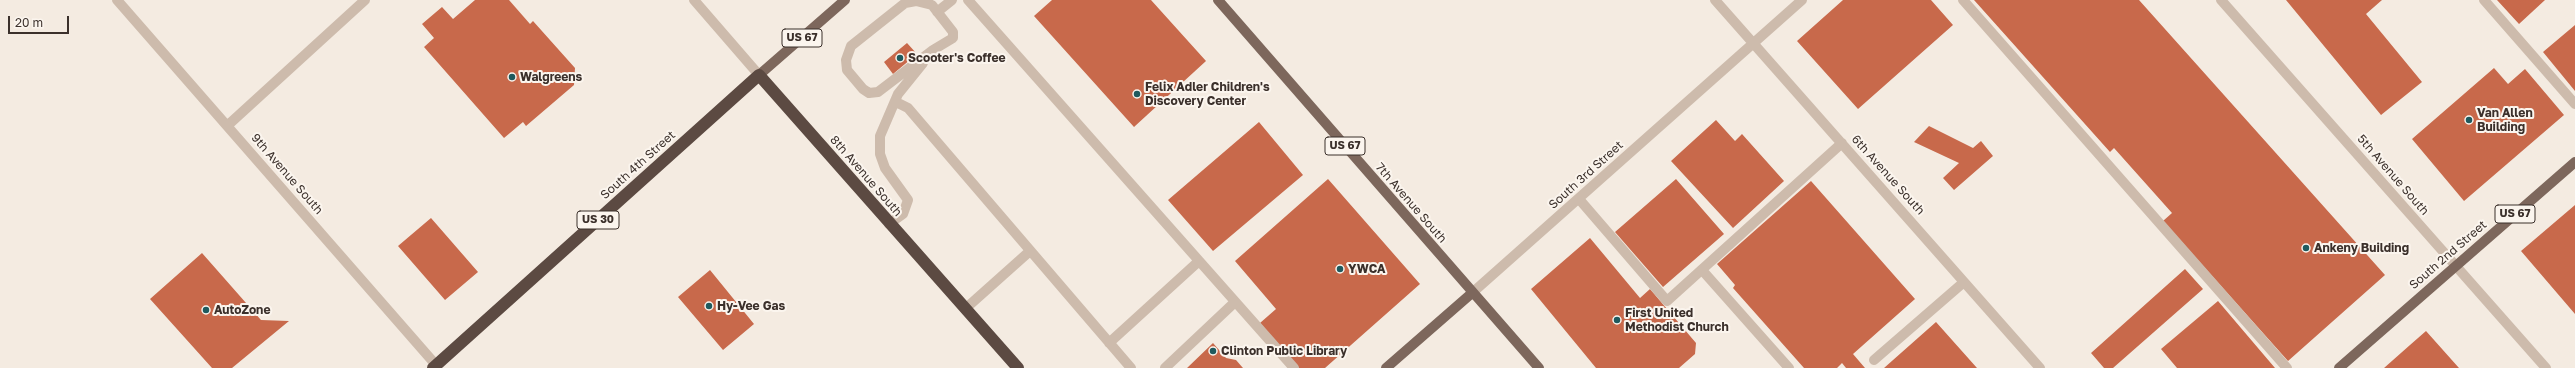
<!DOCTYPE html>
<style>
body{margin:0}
#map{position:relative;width:2575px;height:368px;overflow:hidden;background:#f4ebe1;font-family:"Golos Text",sans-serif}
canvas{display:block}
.scale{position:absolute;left:8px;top:16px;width:61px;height:18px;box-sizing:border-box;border:2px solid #3b302b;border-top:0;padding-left:5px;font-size:12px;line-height:14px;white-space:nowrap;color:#3b302b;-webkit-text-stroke:3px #fbf5ee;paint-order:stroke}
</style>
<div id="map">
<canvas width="2575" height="368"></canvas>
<div class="scale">20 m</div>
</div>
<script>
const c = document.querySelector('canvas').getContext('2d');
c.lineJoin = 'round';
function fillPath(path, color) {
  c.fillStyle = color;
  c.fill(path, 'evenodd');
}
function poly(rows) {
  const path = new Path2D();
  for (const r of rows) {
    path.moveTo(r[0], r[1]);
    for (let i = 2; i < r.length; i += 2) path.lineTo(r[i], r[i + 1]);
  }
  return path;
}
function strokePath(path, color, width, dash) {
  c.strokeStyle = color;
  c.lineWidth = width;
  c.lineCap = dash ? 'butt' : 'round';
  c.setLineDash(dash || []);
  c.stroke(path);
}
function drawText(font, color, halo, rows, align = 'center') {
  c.font = font + ' "Golos Text",sans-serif';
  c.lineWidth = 4;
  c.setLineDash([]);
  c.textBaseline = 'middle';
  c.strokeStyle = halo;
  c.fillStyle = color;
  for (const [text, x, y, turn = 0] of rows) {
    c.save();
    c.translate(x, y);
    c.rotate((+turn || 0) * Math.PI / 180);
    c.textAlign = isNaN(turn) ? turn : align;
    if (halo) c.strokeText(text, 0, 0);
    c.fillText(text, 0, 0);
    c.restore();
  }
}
fillPath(poly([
 [475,0,509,0,530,24,533,21,575,68,574,85,526,126,523,122,504,138,424,47,434,38,422,24,442,7,453,19],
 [1052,0,1151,0,1206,61,1134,127,1034,16],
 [1843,0,1931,0,1953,25,1858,109,1797,41],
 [1974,0,2139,0,2385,275,2288,361,2163,221,2172,213,2114,148,2110,152],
 [2286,0,2382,0,2366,14,2422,82,2381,115],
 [2497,0,2545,0,2519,24],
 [2575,25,2575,91,2543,52],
 [907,43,917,54,893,74,884,62],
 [2494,68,2508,84,2525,69,2564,115,2464,201,2412,139],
 [1716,120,1735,141,1742,134,1784,181,1733,228,1671,161],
 [1259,122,1303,175,1213,251,1168,200],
 [1929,126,1973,148,1981,141,1993,156,1954,190,1943,178,1959,163,1914,142],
 [1328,179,1420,284,1325,368,1299,368,1260,323,1276,309,1235,261],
 [1676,179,1724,234,1663,287,1615,232],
 [1811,181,1915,299,1853,354,1865,368,1846,368,1842,363,1837,368,1804,368,1733,288,1735,285,1717,264],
 [2575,205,2575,314,2521,251],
 [431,218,478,272,445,300,398,246],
 [1590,238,1640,298,1650,289,1696,343,1695,354,1679,368,1596,368,1531,289],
 [202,253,261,320,289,321,232,368,212,368,150,299],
 [2185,269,2203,289,2113,368,2104,368,2091,353],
 [710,270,754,324,723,350,678,297],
 [2218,301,2275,368,2177,368,2161,349],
 [1936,322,1977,368,1884,368],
 [2426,331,2459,368,2384,368,2410,345],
 [1213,343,1226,358,1236,360,1243,368,1187,368]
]), '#c8694b');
strokePath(poly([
 [117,0,436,365],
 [694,0,759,75],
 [968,0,1294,368],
 [1715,0,2040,368],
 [1963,0,2287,368],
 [2221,0,2546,368],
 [2484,0,2575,104],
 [916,1,932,5,953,32,953,38,933,50,878,92,869,93,863,89,847,70,846,60,851,46,905,3,916,1],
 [937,12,952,0],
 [896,102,908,108,1131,368],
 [227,126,365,0],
 [1579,199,1667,301,1842,143],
 [889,224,903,214,908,200,885,168,880,154,880,136,898,94,923,63],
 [1702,270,1789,368],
 [1472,293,1802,0],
 [965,309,1030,251],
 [1109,343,1199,261],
 [1874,360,1964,282],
 [1165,368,1235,302]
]), '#cdbbac', 10);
strokePath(poly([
 [1218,0,1539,368],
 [759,75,845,0],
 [1386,368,1472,293],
 [2339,368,2575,162]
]), '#7d675c', 10);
strokePath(poly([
 [433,368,759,75,1018,368]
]), '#5c4a42', 12);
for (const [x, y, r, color] of [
 [900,58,4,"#1f5a5e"],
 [512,77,4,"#1f5a5e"],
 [1137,94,4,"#1f5a5e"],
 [2469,120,4,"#1f5a5e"],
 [2306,248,4,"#1f5a5e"],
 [1340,269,4,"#1f5a5e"],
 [709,306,4,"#1f5a5e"],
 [206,310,4,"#1f5a5e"],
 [1617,320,4,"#1f5a5e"],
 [1213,351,4,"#1f5a5e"]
]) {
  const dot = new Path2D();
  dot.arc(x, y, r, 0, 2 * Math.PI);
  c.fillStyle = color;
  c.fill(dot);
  strokePath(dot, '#fbf5ee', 1.5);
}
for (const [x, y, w] of [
 [802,38,40],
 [1345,146,40],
 [2515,214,40],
 [598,220,42]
]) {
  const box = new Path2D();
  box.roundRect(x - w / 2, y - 9, w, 18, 3);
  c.fillStyle = '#fbf5ee';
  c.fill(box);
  strokePath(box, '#3b302b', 1);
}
drawText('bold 11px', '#3b302b', null, [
 ["US 67",802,38],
 ["US 67",1345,146],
 ["US 67",2515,214],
 ["US 30",598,220]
]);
drawText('bold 12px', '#3b302b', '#fbf5ee', [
 ["Scooter's Coffee",908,58],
 ["Walgreens",520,77],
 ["Felix Adler Children's",1145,87],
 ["Discovery Center",1145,101],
 ["Van Allen",2477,113],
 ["Building",2477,127],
 ["Ankeny Building",2314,248],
 ["YWCA",1348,269],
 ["Hy-Vee Gas",717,306],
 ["AutoZone",214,310],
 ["First United",1625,313],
 ["Methodist Church",1625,327],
 ["Clinton Public Library",1221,351]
], 'left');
drawText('12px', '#3b302b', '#fbf5ee', [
 ["South 4th Street",638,165,-42],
 ["9th Avenue South",287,174,49],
 ["South 3rd Street",1586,175,-42],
 ["6th Avenue South",1888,175,48],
 ["5th Avenue South",2393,175,49],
 ["8th Avenue South",866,176,49],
 ["7th Avenue South",1411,203,49],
 ["South 2nd Street",2448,255,-41]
]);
</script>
